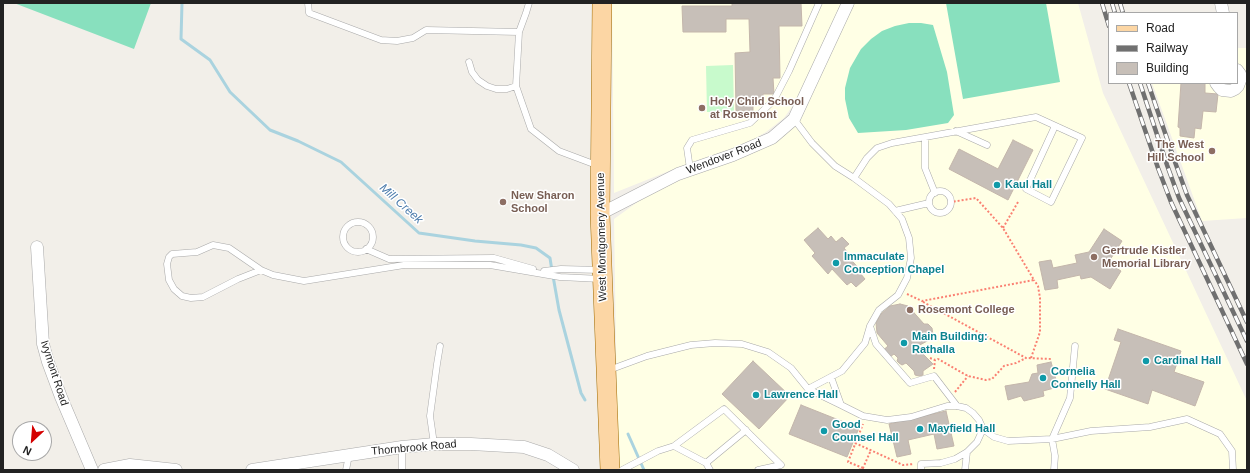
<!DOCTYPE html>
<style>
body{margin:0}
#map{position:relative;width:1250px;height:473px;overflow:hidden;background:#f2efe9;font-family:Helvetica,sans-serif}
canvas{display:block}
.frame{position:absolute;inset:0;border:4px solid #222;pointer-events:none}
.legend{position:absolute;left:1108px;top:12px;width:130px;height:72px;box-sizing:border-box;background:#fff;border:1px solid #a7a7a7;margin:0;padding:5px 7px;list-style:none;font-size:12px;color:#222}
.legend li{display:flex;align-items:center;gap:8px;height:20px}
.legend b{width:20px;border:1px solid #a7a7a7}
.north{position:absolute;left:12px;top:421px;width:40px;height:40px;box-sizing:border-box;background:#fff;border:1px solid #a7a7a7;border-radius:50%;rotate:206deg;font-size:11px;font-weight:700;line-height:16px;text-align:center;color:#222}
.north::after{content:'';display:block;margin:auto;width:14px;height:18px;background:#d40000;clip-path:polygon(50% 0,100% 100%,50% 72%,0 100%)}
</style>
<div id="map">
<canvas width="1250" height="473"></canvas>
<div class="frame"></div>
<ul class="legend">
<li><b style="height:5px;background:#fcd6a4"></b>Road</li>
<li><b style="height:5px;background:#707070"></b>Railway</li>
<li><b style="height:11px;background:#c7bfb8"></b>Building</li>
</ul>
<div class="north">N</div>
</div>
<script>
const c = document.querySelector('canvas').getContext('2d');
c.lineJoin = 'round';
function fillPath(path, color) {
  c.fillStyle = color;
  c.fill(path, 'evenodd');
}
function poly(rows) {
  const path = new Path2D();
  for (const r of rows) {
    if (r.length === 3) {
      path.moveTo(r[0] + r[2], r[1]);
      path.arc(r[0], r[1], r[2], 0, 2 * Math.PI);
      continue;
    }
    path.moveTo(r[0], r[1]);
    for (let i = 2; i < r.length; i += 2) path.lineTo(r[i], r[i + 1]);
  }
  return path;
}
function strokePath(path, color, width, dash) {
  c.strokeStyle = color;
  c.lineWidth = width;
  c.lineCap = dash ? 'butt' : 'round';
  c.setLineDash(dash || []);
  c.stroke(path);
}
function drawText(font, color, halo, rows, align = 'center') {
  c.font = font + ' Helvetica,sans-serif';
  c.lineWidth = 3;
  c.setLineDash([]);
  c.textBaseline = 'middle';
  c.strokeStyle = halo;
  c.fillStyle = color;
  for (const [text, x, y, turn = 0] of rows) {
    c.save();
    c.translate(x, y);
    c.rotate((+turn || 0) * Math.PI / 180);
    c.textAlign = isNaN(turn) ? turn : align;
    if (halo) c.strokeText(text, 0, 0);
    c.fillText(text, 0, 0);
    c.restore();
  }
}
fillPath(poly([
 [612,3,842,3,798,98,784,118,766,132,745,144,679,167,614,193],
 [855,3,1078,3,1103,93,1247,401,1247,470,618,470,614,219,639,201,671,184,707,169,745,157,771,144,792,129,802,117,847,16],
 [1237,48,1247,48,1247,218,1202,221,1152,83,1237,83]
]), '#ffffe5');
fillPath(poly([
 [733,65,734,112,707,112,706,66]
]), '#c8facc');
fillPath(poly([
 [14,3,151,3,134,49],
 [946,3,1046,3,1060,82,963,99],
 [909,23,921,23,933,25,947,72,954,115,948,123,906,130,858,133,849,118,845,99,845,88,850,68,861,49,871,39,882,31,895,26]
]), '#88e0be');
strokePath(poly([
 [182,3,181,39,210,60,230,92,270,130,298,141,341,162,419,233,475,241,521,245,536,248,550,258,552,271],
 [553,276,559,310,581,393,585,400],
 [628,434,644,470]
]), '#aad3df', 3);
const building = poly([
 [732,3,801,3,802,26,779,26,780,78,773,78,774,94,763,94,763,105,753,105,753,111,736,111,735,53,750,52,749,19,726,19,726,32,683,32,682,6,732,6,732,3],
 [1181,83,1205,83,1205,93,1218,94,1216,112,1203,111,1201,129,1195,128,1194,138,1180,136,1180,128,1178,127,1181,83],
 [1013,140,1033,150,1008,200,949,169,959,149,998,169,1013,140],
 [818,228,828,239,831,236,836,242,842,237,849,244,844,248,848,253,846,254,862,272,860,273,865,279,856,287,851,282,847,285,832,269,828,274,812,256,815,253,804,240,818,228],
 [1104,229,1122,241,1108,263,1121,271,1110,289,1091,277,1081,279,1080,275,1057,280,1058,288,1045,290,1039,262,1051,260,1053,268,1077,263,1075,255,1089,252,1104,229],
 [900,304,908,306,924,324,928,324,932,328,933,335,931,339,916,347,933,364,923,371,923,375,919,376,915,375,914,371,906,363,902,365,899,363,897,361,898,358,894,354,887,359,881,352,888,346,877,333,876,323,881,314,890,306,900,304],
 [1118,329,1181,351,1174,372,1204,382,1195,406,1152,390,1148,404,1105,389,1121,342,1114,340,1118,329],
 [753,361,790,396,759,429,722,394,753,361],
 [1051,362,1058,387,1043,391,1044,396,1024,401,1021,396,1008,400,1005,386,1029,382,1032,374,1038,373,1037,365,1051,362],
 [801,405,859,428,847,457,789,434,801,405],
 [946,411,954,446,937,449,934,434,908,440,911,454,897,457,889,424,946,411]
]);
fillPath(building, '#c7bfb8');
strokePath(building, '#c4b6ab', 1);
const lane = poly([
 [308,3,309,13,381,40,397,41,413,38,426,30,519,32],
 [529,3,526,13,519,32,516,86,531,129,559,151,599,166],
 [469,62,472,72,478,80,487,86,496,89,507,89,516,86],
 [794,119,812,143,835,166,854,178,867,158,877,148,892,143,1036,117,1082,138,1051,202,1026,189,1055,126],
 [956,131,987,145],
 [925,137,925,168,935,193],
 [690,169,687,148,692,140,750,123,774,100,789,71,819,3],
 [940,202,11],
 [895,211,929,203],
 [358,237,15],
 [366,249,389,259,494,258,533,269],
 [261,270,238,279,203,297,191,298,182,296,174,289,169,280,167,264,169,257,172,254,197,252,213,245,229,248,261,270,273,275,304,281,404,265,490,265,560,277,601,279],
 [544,271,561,269,600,270],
 [870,326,876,344,910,383,934,376,957,406],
 [609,370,647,356,691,345,715,343,742,344,768,352,791,368,808,389],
 [831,377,841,405,808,389,842,371,865,343,870,326,879,310,898,295,907,278,911,258,909,238,902,219,889,204,854,178],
 [841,405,863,416,887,420,911,417,947,406,957,406,966,408,973,413,979,420,983,429,994,437,1008,441,1052,439,1091,431,1150,427,1187,419,1220,434,1232,451,1233,470],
 [434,444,430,416,437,364,440,346],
 [674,446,724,409,781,465,758,470],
 [402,447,402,470],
 [706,463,746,430],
 [346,470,349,455],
 [622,470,658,451,674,446,706,463,710,470],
 [921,470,921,464,941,463,955,459,967,452,977,442,983,429],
 [965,470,967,452],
 [1054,470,1055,456,1052,439,1070,398,1075,346]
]);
const street = poly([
 [1221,3,1223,13],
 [1216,83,1219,87,1222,90,1231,91,1235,89,1238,86,1241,78,1240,74,1237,70],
 [600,214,678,174,733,155,772,138,794,119,848,3],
 [37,247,43,344,48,362,61,397,92,470],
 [104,470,130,465,176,470],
 [252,470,402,447,434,444,471,444,524,447,548,455,573,470]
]);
const primary = poly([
 [602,3,600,214,610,470]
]);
strokePath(lane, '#a9a9a9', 7);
strokePath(street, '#a9a9a9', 13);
strokePath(primary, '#a06b00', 20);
strokePath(poly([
 [1003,228,1018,202],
 [907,294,922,301,1034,280,1003,228,976,198,951,202],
 [923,302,1026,358,1052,359],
 [930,358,935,360,938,359,968,376,986,380,992,379,1004,366,1016,363,1026,358],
 [1031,358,1040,332,1040,298,1038,286,1034,280],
 [934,369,935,360],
 [955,392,968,376],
 [855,443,903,465,914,464],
 [863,468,848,462,863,424],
 [859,470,863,468,871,450]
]), '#fa8072', 2, [2, 2]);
strokePath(lane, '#fff', 6);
strokePath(street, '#fff', 12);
strokePath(primary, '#fcd6a4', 19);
const rail = poly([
 [1102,3,1109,26],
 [1112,3,1115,13],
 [1120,3,1123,13],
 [1129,83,1158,168,1171,202,1247,364],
 [1140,83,1167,165,1179,198,1247,341],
 [1148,83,1175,162,1187,195,1247,322]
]);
strokePath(rail, '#707070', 4.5);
strokePath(rail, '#fff', 3, [9]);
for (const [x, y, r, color] of [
 [702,108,4,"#8d6e63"],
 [1212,151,4,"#8d6e63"],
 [997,185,4,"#0f9aa8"],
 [503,202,4,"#8d6e63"],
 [1094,257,4,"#8d6e63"],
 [836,263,4,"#0f9aa8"],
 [910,310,4,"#8d6e63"],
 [904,343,4,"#0f9aa8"],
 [1146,361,4,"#0f9aa8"],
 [1043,378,4,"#0f9aa8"],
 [756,395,4,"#0f9aa8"],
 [920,429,4,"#0f9aa8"],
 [824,431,4,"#0f9aa8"]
]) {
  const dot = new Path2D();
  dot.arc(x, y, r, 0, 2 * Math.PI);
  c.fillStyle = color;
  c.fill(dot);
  strokePath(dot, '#fff', 1.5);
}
drawText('bold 11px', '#785e54', '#fff', [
 ["Holy Child School",710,102],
 ["at Rosemont",710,115],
 ["The West",1204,145,"right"],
 ["Hill School",1204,158,"right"],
 ["New Sharon",511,196],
 ["School",511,209],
 ["Gertrude Kistler",1102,251],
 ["Memorial Library",1102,264],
 ["Rosemont College",918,310]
], 'left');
drawText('11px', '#222', '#fff', [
 ["Wendover Road",724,157,-21],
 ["West Montgomery Avenue",602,237,-91],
 ["Ivymont Road",54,373,72],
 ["Thornbrook Road",414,448,-5]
]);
drawText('bold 11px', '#0d838f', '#fff', [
 ["Kaul Hall",1005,185],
 ["Immaculate",844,257],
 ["Conception Chapel",844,270],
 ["Main Building:",912,337],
 ["Rathalla",912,350],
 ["Cardinal Hall",1154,361],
 ["Cornelia",1051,372],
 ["Connelly Hall",1051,385],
 ["Lawrence Hall",764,395],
 ["Good",832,425],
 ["Counsel Hall",832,438],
 ["Mayfield Hall",928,429]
], 'left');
drawText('italic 12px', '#4a7aab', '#fff', [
 ["Mill Creek",401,204,42]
]);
</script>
